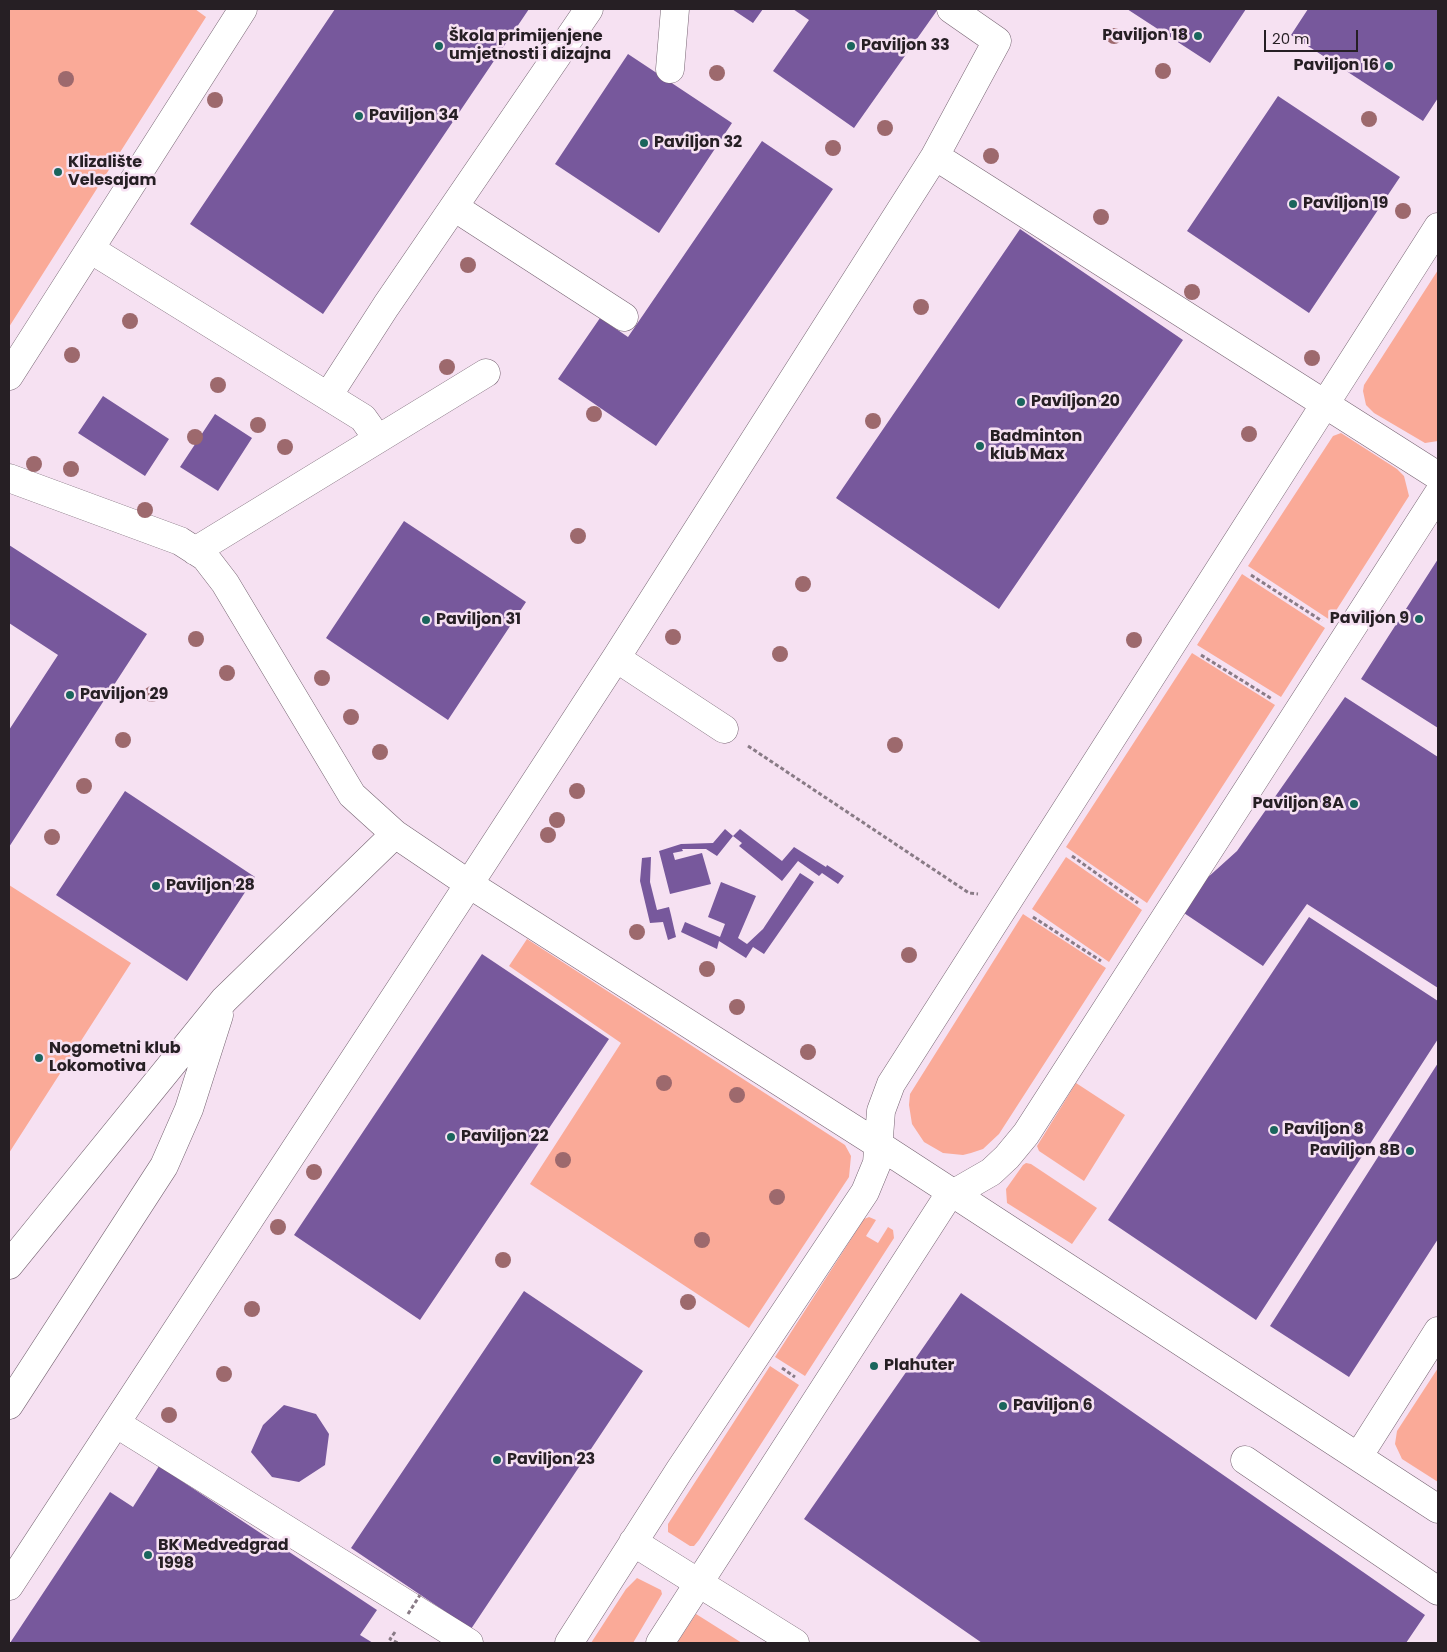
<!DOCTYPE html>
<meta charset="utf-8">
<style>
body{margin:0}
#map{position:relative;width:1447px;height:1652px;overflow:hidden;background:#f6e1f2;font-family:Poppins,sans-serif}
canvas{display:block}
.frame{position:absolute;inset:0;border:10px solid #261f24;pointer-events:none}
.scale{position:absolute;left:1264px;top:30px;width:94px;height:22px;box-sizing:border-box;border:2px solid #261f24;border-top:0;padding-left:6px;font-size:15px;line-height:18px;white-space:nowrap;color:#261f24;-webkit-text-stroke:4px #f6e1f2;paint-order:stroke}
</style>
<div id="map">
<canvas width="1447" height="1652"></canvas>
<div class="frame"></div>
<div class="scale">20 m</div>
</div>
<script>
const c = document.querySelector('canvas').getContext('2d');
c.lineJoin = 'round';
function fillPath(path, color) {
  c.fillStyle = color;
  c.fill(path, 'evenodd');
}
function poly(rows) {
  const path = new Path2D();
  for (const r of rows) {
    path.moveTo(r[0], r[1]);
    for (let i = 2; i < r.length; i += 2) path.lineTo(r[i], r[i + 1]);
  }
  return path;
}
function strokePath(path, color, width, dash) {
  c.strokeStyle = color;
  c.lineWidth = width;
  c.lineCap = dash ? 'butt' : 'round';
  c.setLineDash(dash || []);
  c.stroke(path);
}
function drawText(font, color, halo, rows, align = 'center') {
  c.font = font + ' Poppins,sans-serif';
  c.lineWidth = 5;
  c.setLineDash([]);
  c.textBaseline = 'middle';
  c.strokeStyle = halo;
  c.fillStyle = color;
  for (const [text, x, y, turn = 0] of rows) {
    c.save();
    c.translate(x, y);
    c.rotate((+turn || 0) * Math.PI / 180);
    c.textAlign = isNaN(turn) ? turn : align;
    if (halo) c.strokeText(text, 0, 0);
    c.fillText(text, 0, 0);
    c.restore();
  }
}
fillPath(poly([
 [9,9,195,9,206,17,9,327],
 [1438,270,1438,441,1425,443,1374,413,1366,405,1363,391,1364,385],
 [1341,433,1397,469,1404,476,1409,496,1330,620,1248,566,1333,436],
 [1242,574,1325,628,1281,697,1197,645],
 [1192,653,1275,705,1147,903,1066,847],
 [1066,857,1142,910,1109,962,1032,909],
 [9,885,131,963,9,1153],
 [1023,914,1106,968,999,1134,983,1149,971,1153,963,1155,943,1153,924,1142,912,1124,909,1105,910,1094],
 [527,939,845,1145,851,1156,849,1177,749,1328,530,1184,621,1043,509,966],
 [1076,1083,1125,1115,1084,1181,1039,1151,1037,1146],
 [1026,1163,1031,1164,1097,1208,1072,1244,1007,1203,1006,1189,1023,1165],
 [869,1217,876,1220,866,1236,878,1243,888,1227,893,1230,894,1238,805,1376,775,1357,864,1219],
 [770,1366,799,1385,699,1540,694,1546,690,1546,668,1532,668,1524],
 [1438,1368,1438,1482,1402,1459,1395,1444,1397,1431],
 [637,1578,661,1590,662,1594,633,1643,591,1643,626,1589],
 [696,1614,704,1619,742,1643,677,1643]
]), '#faaa98');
fillPath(poly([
 [335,9,529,9,323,314,190,224],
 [732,9,763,9,753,23],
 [793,9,938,9,854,128,773,71,809,20],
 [1127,9,1246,9,1210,63],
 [1308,9,1438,9,1438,98,1423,121,1291,35],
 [628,54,732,123,659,233,555,164],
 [1278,96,1400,177,1309,313,1187,231],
 [762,141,833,189,656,446,558,379,600,318,628,337],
 [1020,229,1183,340,999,609,836,498],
 [103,396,169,439,145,476,78,433],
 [215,414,252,438,218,491,180,467],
 [404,521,526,602,448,720,326,638],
 [9,545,147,634,9,847,9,730,58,655,9,623],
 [1438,559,1438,728,1361,679],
 [1345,697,1438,757,1438,988,1307,904,1263,966,1175,907,1237,851],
 [125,791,255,877,187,981,56,895],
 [725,829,733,836,717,856,706,849,682,849,683,851,673,853,675,860,702,853,711,884,670,894,659,851,681,844,713,843],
 [740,829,782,861,794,847,826,867,827,865,844,876,838,884,822,873,819,876,798,861,782,881,739,846,742,843,733,836],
 [651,857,650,882,657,910,669,907,671,915,676,937,668,940,663,922,650,923,640,881,642,858],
 [800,873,814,882,764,954,753,947,746,958,719,941,717,949,681,932,685,922,720,937,725,924,708,917,721,882,756,896,738,938,747,944,763,929],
 [1309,917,1438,1001,1438,1039,1256,1320,1108,1220],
 [482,954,609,1039,420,1320,294,1235],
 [1438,1063,1438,1239,1349,1377,1270,1326],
 [524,1291,643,1371,471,1629,351,1548],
 [961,1293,1425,1615,1406,1643,982,1643,804,1519],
 [284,1405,316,1414,329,1434,325,1465,299,1482,272,1477,251,1452,263,1425],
 [159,1466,377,1610,360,1635,373,1643,10,1643,110,1492,133,1507]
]), '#77589c');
const minor = poly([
 [670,69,675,9],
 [935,156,1438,476],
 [454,207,624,317],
 [90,249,363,418,378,439],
 [9,376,243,9],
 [328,396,386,306,589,9],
 [9,478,180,541,205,557,225,583,352,795,395,834,469,884,616,658,935,156,997,41,951,9],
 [195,551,486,373],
 [616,658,724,729],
 [9,1265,224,1000,395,834],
 [9,1405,164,1166,189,1109,219,1015],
 [117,1424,469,1643],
 [1358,1457,1438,1331],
 [1245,1460,1438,1591],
 [633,1542,795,1643],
 [9,1586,469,884,879,1145,1438,1509],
 [569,1643,679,1471,865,1192,877,1163,881,1111,891,1084,1438,227],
 [660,1643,945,1201,958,1191,991,1172,1007,1157,1026,1134,1438,494]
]);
strokePath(minor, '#766472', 29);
strokePath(poly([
 [1251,575,1322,621],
 [1201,655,1272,699],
 [748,746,969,893,978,894],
 [1072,856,1138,903],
 [1033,917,1101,961],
 [782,1368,795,1377],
 [395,1632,390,1639,398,1643]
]), '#897b86', 3, [4, 2.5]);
strokePath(minor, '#fff', 28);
strokePath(poly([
 [408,1614,420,1595]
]), '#897b86', 3, [4, 2.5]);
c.fillStyle = '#9d696d';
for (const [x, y] of [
 [1114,36],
 [1163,71],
 [717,73],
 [66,79],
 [215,100],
 [1369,119],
 [885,128],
 [833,148],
 [991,156],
 [1403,211],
 [1101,217],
 [468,265],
 [1192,292],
 [921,307],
 [130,321],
 [72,355],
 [1312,358],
 [447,367],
 [218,385],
 [594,414],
 [873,421],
 [258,425],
 [1249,434],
 [195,437],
 [285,447],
 [34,464],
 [71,469],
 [145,510],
 [578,536],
 [803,584],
 [673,637],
 [196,639],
 [1134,640],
 [780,654],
 [227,673],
 [322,678],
 [152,694],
 [351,717],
 [123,740],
 [895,745],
 [380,752],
 [84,786],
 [577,791],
 [557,820],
 [548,835],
 [52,837],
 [637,932],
 [909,955],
 [707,969],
 [737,1007],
 [808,1052],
 [664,1083],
 [737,1095],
 [563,1160],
 [314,1172],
 [777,1197],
 [278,1227],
 [702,1240],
 [503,1260],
 [688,1302],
 [252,1309],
 [224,1374],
 [169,1415]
]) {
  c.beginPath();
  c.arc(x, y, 8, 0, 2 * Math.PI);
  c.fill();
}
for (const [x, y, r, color] of [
 [1198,36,5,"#1a655d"],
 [439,46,5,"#1a655d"],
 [851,46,5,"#1a655d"],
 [1389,66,5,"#1a655d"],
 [359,116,5,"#1a655d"],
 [644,143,5,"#1a655d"],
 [58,172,5,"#1a655d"],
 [1293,204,5,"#1a655d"],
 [1021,402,5,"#1a655d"],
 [980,446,5,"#1a655d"],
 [1419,619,5,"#1a655d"],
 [426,620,5,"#1a655d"],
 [70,695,5,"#1a655d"],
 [1354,804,5,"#1a655d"],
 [156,886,5,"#1a655d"],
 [39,1058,5,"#1a655d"],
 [1274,1130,5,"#1a655d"],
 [451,1137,5,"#1a655d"],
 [1410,1151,5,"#1a655d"],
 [874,1366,5,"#1a655d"],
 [1003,1406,5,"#1a655d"],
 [497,1460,5,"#1a655d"],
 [148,1555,5,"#1a655d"]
]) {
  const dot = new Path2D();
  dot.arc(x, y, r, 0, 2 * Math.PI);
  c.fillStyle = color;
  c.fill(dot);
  strokePath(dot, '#f6e1f2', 2);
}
drawText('bold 16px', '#261f24', '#f6e1f2', [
 ["Paviljon 18",1188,36,"right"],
 ["Škola primijenjene",449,37],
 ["umjetnosti i dizajna",449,55],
 ["Paviljon 33",861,46],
 ["Paviljon 16",1379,66,"right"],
 ["Paviljon 34",369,116],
 ["Paviljon 32",654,143],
 ["Klizalište",68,163],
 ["Velesajam",68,181],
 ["Paviljon 19",1303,204],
 ["Paviljon 20",1031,402],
 ["Badminton",990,437],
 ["klub Max",990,455],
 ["Paviljon 9",1409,619,"right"],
 ["Paviljon 31",436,620],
 ["Paviljon 29",80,695],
 ["Paviljon 8A",1344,804,"right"],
 ["Paviljon 28",166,886],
 ["Nogometni klub",49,1049],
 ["Lokomotiva",49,1067],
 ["Paviljon 8",1284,1130],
 ["Paviljon 22",461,1137],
 ["Paviljon 8B",1400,1151,"right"],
 ["Plahuter",884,1366],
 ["Paviljon 6",1013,1406],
 ["Paviljon 23",507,1460],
 ["BK Medvedgrad",158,1546],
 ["1998",158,1564]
], 'left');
</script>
